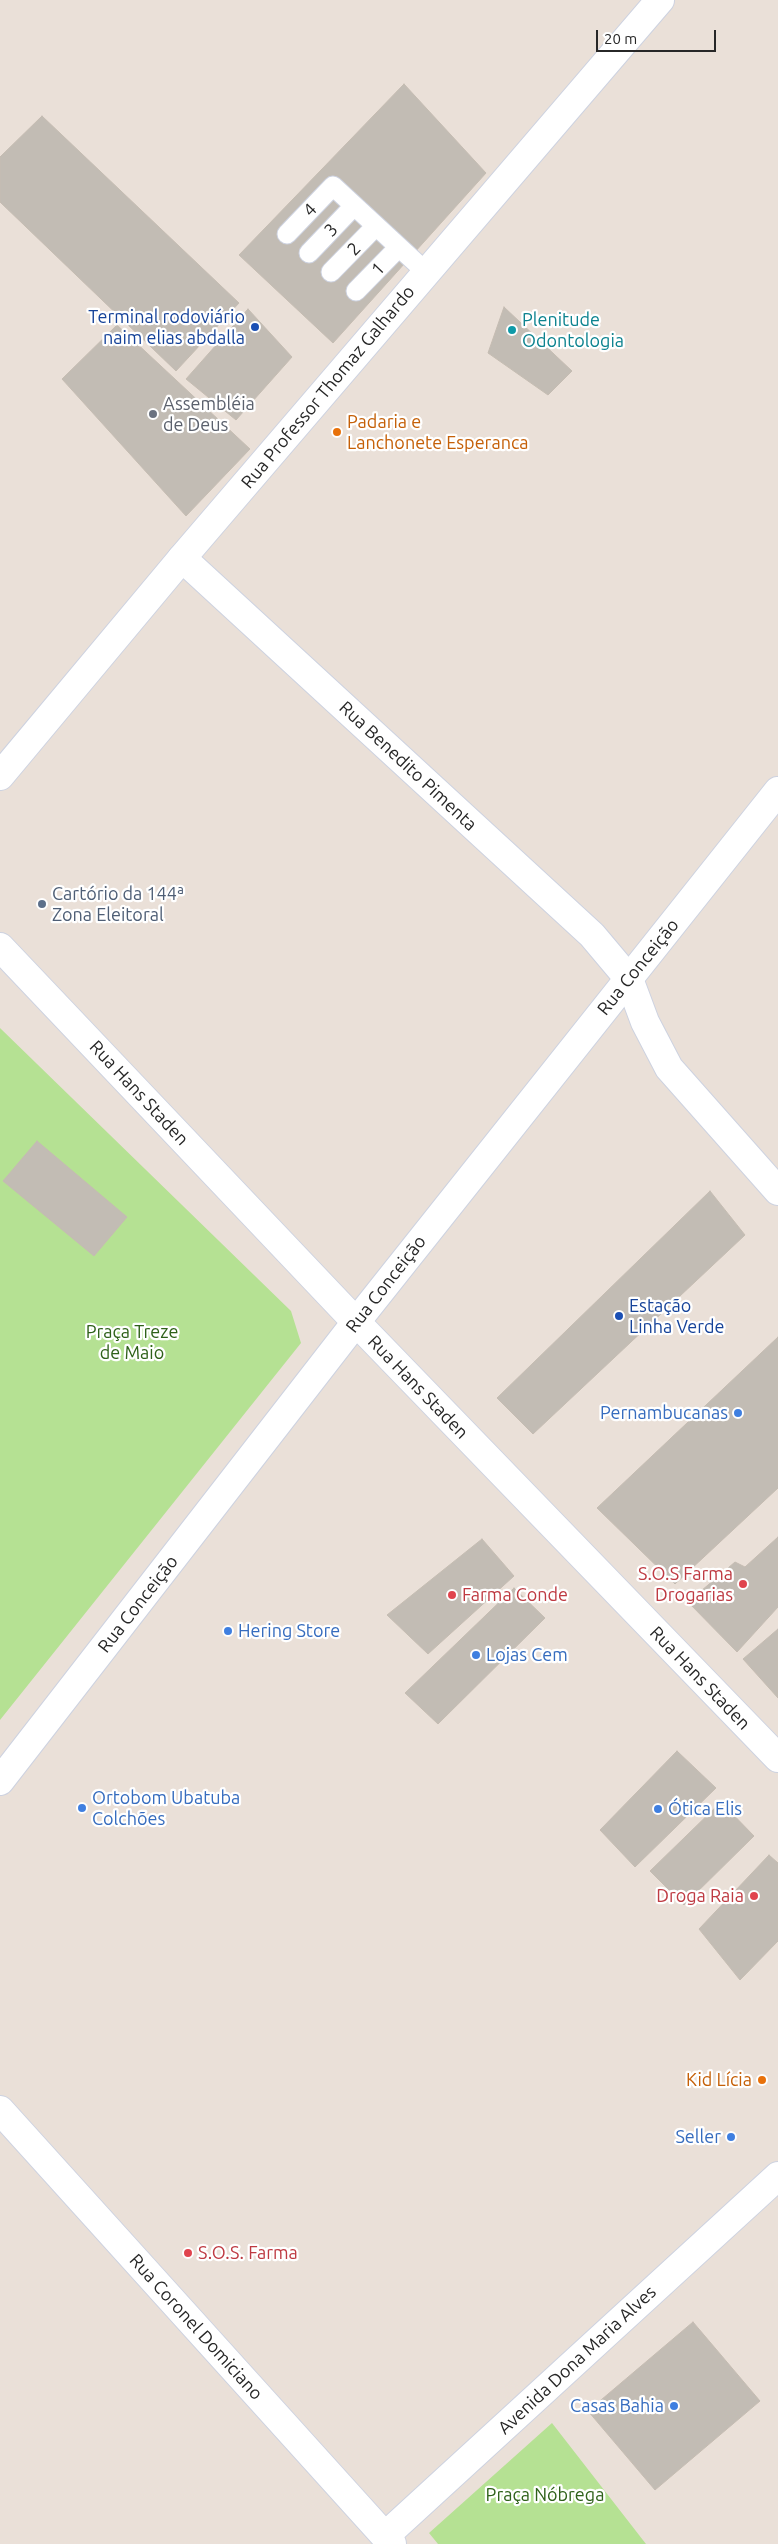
<!DOCTYPE html>
<meta charset="utf-8">
<style>
body{margin:0}
#map{position:relative;width:778px;height:2544px;overflow:hidden;background:#eae0d8;font-family:Ubuntu,sans-serif}
canvas{display:block}
.scale{position:absolute;left:596px;top:30px;width:120px;height:22px;box-sizing:border-box;border:2px solid #272727;border-top:0;padding-left:6px;font-size:15px;line-height:18px;white-space:nowrap;color:#272727;-webkit-text-stroke:4px #fff;paint-order:stroke}
</style>
<div id="map">
<canvas width="778" height="2544"></canvas>
<div class="scale">20 m</div>
</div>
<script>
const c = document.querySelector('canvas').getContext('2d');
c.lineJoin = 'round';
function fillPath(path, color) {
  c.fillStyle = color;
  c.fill(path, 'evenodd');
}
function poly(rows) {
  const path = new Path2D();
  for (const r of rows) {
    path.moveTo(r[0], r[1]);
    for (let i = 2; i < r.length; i += 2) path.lineTo(r[i], r[i + 1]);
  }
  return path;
}
function strokePath(path, color, width, dash) {
  c.strokeStyle = color;
  c.lineWidth = width;
  c.lineCap = dash ? 'butt' : 'round';
  c.setLineDash(dash || []);
  c.stroke(path);
}
function drawText(font, color, halo, rows, align = 'center') {
  c.font = font + ' Ubuntu,sans-serif';
  c.lineWidth = 4.5;
  c.setLineDash([]);
  c.textBaseline = 'middle';
  c.strokeStyle = halo;
  c.fillStyle = color;
  for (const [text, x, y, turn = 0] of rows) {
    c.save();
    c.translate(x, y);
    c.rotate((+turn || 0) * Math.PI / 180);
    c.textAlign = isNaN(turn) ? turn : align;
    if (halo) c.strokeText(text, 0, 0);
    c.fillText(text, 0, 0);
    c.restore();
  }
}
fillPath(poly([
 [0,1028,291,1311,301,1343,0,1720],
 [552,2423,646,2544,438,2544,429,2533]
]), '#b5e193');
const building = poly([
 [404,84,486,173,333,343,239,255,404,84],
 [42,116,239,303,176,371,0,202,0,157,42,116],
 [504,307,572,371,548,395,488,353,504,307],
 [248,309,292,357,236,420,186,379,248,309],
 [117,325,250,449,186,516,62,379,117,325],
 [37,1141,127,1217,94,1256,3,1181,37,1141],
 [710,1191,745,1235,533,1434,497,1398,710,1191],
 [778,1337,778,1488,675,1584,597,1508,778,1337],
 [778,1537,778,1607,737,1652,688,1602,735,1562,745,1567,778,1537],
 [482,1539,514,1576,428,1654,387,1615,482,1539],
 [514,1588,545,1618,438,1724,405,1693,514,1588],
 [778,1629,778,1698,743,1659,778,1629],
 [677,1751,716,1788,635,1867,600,1830,677,1751],
 [721,1802,754,1836,684,1905,650,1871,721,1802],
 [769,1855,778,1863,778,1941,740,1980,699,1929,769,1855],
 [693,2322,760,2401,655,2490,588,2411,693,2322]
]);
fillPath(building, '#c2bcb4');
strokePath(building, '#c5bcb2', 1);
const service = poly([
 [287,234,333,186,426,272],
 [309,253,354,206],
 [331,272,376,226],
 [356,291,399,247]
]);
const pedestrian = poly([
 [385,2536,778,2176]
]);
const minor = poly([
 [182,558,592,935,629,979,645,1022,669,1068,778,1191]
]);
const tertiary = poly([
 [0,947,356,1322,778,1758],
 [0,2110,392,2544]
]);
const secondary = poly([
 [0,776,182,558,660,0],
 [0,1781,356,1322,778,791]
]);
strokePath(service, '#cdd2e0', 21);
strokePath(pedestrian, '#cdd2e0', 30);
strokePath(minor, '#cdd2e0', 30);
strokePath(tertiary, '#cdd2e0', 30);
strokePath(secondary, '#cdd2e0', 30);
strokePath(service, '#fff', 19);
strokePath(pedestrian, '#fff', 28);
strokePath(minor, '#fff', 28);
strokePath(tertiary, '#fff', 28);
strokePath(secondary, '#fff', 28);
for (const [x, y, r, color] of [
 [255,327,5,"#1a4fb4"],
 [512,330,5,"#0f9aa8"],
 [153,414,5,"#6b7280"],
 [337,432,5,"#e8710a"],
 [42,904,5,"#5c6f8a"],
 [619,1316,5,"#1a4fb4"],
 [738,1413,5,"#3f7fe0"],
 [743,1584,5,"#e0444e"],
 [452,1595,5,"#e0444e"],
 [228,1631,5,"#3f7fe0"],
 [476,1655,5,"#3f7fe0"],
 [82,1808,5,"#3f7fe0"],
 [658,1809,5,"#3f7fe0"],
 [754,1896,5,"#e0444e"],
 [762,2080,5,"#e8710a"],
 [731,2137,5,"#3f7fe0"],
 [188,2253,5,"#e0444e"],
 [674,2406,5,"#3f7fe0"]
]) {
  const dot = new Path2D();
  dot.arc(x, y, r, 0, 2 * Math.PI);
  c.fillStyle = color;
  c.fill(dot);
  strokePath(dot, '#fff', 2);
}
drawText('18px', '#272727', '#fff', [
 ["4",310,210,-46],
 ["3",331,230,-46],
 ["2",354,249,-46],
 ["1",378,269,-46],
 ["Rua Professor Thomaz Galhardo",328,387,-50],
 ["Rua Benedito Pimenta",408,766,43],
 ["Rua Conceição",638,967,-51],
 ["Rua Hans Staden",139,1093,47],
 ["Rua Conceição",386,1284,-52],
 ["Rua Hans Staden",418,1387,46],
 ["Rua Conceição",138,1604,-52],
 ["Rua Hans Staden",700,1678,46],
 ["Rua Coronel Domiciano",196,2327,48],
 ["Avenida Dona Maria Alves",577,2360,-43]
]);
drawText('18px', '#164399', '#fff', [
 ["Terminal rodoviário",245,317],
 ["naim elias abdalla",245,338],
 ["Estação",629,1306,"left"],
 ["Linha Verde",629,1327,"left"]
], 'right');
drawText('18px', '#0d838f', '#fff', [
 ["Plenitude",522,320],
 ["Odontologia",522,341]
], 'left');
drawText('18px', '#5b616d', '#fff', [
 ["Assembléia",163,404],
 ["de Deus",163,425]
], 'left');
drawText('18px', '#c56008', '#fff', [
 ["Padaria e",347,422],
 ["Lanchonete Esperanca",347,443],
 ["Kid Lícia",752,2080,"right"]
], 'left');
drawText('18px', '#4e5e75', '#fff', [
 ["Cartório da 144ª",52,894],
 ["Zona Eleitoral",52,915]
], 'left');
drawText('18px', '#2e6119', '#fff', [
 ["Praça Treze",132,1332],
 ["de Maio",132,1353],
 ["Praça Nóbrega",545,2495]
]);
drawText('18px', '#366cbe', '#fff', [
 ["Pernambucanas",728,1413,"right"],
 ["Hering Store",238,1631],
 ["Lojas Cem",486,1655],
 ["Ortobom Ubatuba",92,1798],
 ["Colchões",92,1819],
 ["Ótica Elis",668,1809],
 ["Seller",721,2137,"right"],
 ["Casas Bahia",664,2406,"right"]
], 'left');
drawText('18px', '#be3a42', '#fff', [
 ["S.O.S Farma",733,1574],
 ["Drogarias",733,1595],
 ["Farma Conde",462,1595,"left"],
 ["Droga Raia",744,1896],
 ["S.O.S. Farma",198,2253,"left"]
], 'right');
</script>
